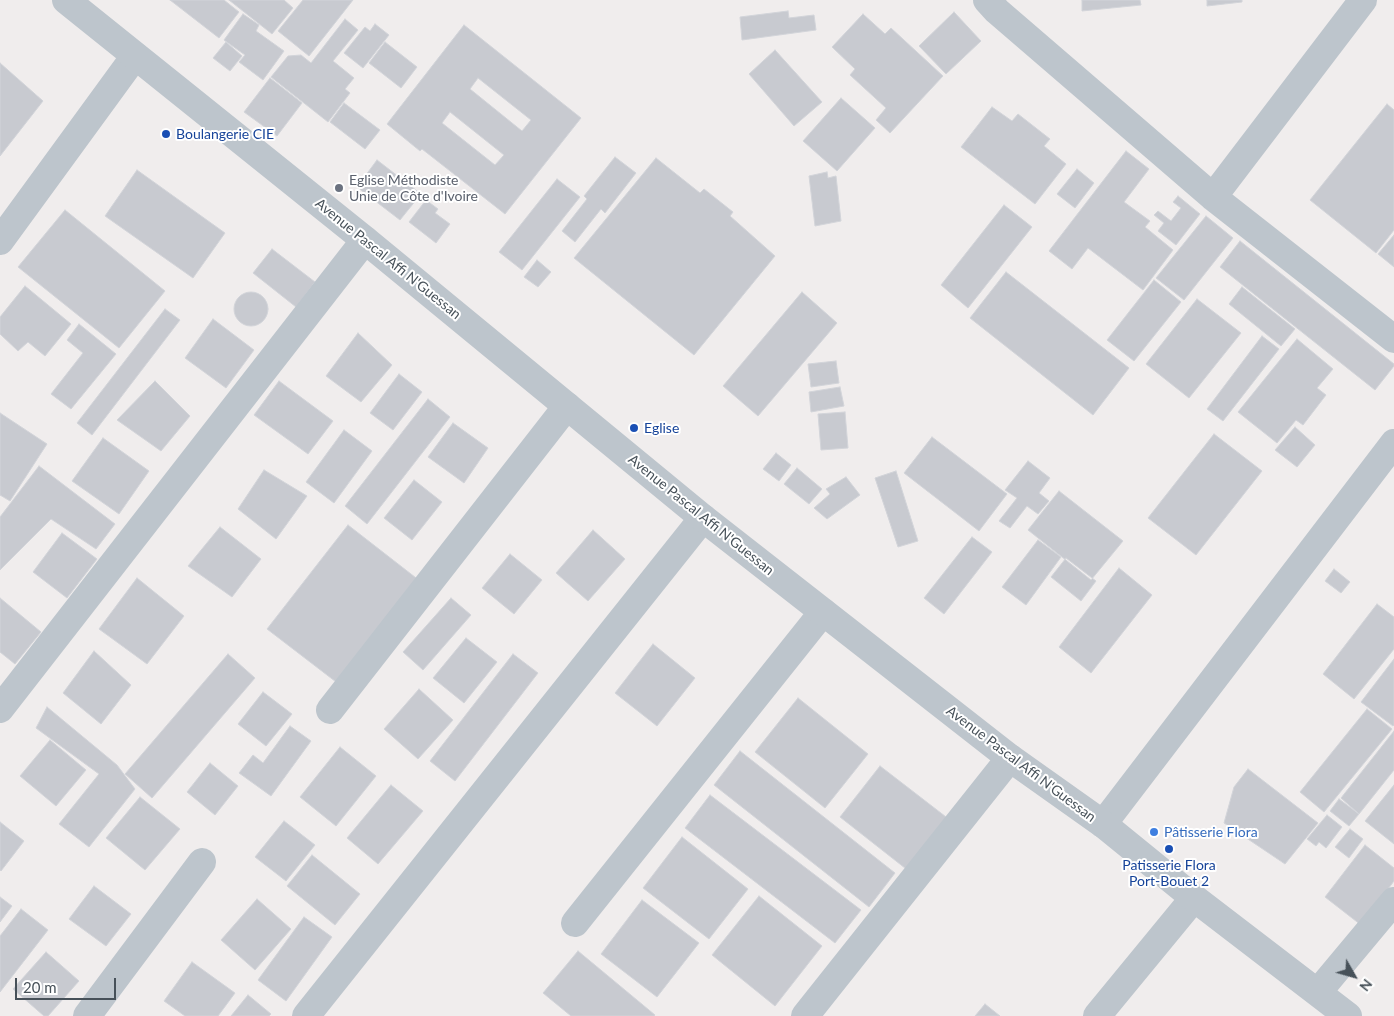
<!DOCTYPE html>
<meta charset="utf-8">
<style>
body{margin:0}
#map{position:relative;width:1394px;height:1016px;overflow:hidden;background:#f0eded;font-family:Lato,sans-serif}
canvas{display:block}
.north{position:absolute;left:1329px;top:951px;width:50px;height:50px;-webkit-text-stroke:4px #fff;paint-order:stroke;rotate:128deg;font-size:14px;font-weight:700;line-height:20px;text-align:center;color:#475159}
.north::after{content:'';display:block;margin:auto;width:18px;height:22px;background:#475159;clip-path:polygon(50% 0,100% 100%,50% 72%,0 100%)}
.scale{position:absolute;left:15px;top:978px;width:101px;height:22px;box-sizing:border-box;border:2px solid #475159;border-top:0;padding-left:6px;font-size:15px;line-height:18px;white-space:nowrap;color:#475159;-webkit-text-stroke:4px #fff;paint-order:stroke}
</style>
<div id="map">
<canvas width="1394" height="1016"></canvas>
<div class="north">N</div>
<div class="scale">20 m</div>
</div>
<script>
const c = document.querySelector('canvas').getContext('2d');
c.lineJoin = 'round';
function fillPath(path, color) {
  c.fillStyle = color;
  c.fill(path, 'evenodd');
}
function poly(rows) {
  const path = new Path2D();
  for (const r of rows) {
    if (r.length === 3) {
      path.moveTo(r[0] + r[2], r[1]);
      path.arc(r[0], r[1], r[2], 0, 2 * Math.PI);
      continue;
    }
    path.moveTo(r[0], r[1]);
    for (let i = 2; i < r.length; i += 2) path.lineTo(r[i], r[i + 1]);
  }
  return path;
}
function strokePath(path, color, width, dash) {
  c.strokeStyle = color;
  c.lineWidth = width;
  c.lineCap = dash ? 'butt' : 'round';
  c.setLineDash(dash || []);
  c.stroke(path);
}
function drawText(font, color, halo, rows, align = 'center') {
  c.font = font + ' Lato,sans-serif';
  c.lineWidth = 4;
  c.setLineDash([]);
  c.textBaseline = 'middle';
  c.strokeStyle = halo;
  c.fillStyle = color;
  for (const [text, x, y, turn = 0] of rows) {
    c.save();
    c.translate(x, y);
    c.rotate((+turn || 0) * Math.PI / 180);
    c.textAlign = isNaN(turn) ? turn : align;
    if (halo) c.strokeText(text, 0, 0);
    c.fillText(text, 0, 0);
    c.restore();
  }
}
const building = poly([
 [170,0,224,0,239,12,219,38,170,0],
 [229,0,284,0,293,8,272,34,229,0],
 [303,0,353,0,309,56,278,31,303,0],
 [1082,0,1140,0,1141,5,1082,11,1082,0],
 [1207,0,1242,0,1242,2,1207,6,1207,0],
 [788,11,789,18,814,15,816,30,742,40,740,17,788,11],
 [954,12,981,41,946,74,919,46,954,12],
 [243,14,259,25,256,31,284,51,263,80,239,62,245,55,224,40,243,14],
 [863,14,885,34,891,28,943,76,890,133,876,120,886,108,850,75,855,69,832,47,863,14],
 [345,19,358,30,333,61,354,78,345,89,350,93,328,122,271,77,288,56,301,55,311,63,345,19],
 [375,24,389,35,363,68,344,53,365,27,370,31,375,24],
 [464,25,581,118,505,214,422,149,420,151,387,124,464,25],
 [478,78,531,120,522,131,470,89,478,78],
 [450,112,504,155,495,165,442,123,450,112],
 [226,42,242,56,230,71,213,58,226,42],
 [385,42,417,67,401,88,369,63,385,42],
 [775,50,822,102,794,126,749,74,775,50],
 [0,63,43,101,0,156,0,63],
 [270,78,302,103,277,136,244,112,270,78],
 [841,98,875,128,837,171,803,141,841,98],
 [344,103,380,130,365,149,330,122,344,103],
 [1387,104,1394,110,1394,230,1376,253,1310,200,1387,104],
 [992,107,1012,121,1018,114,1050,139,1044,146,1066,164,1035,204,961,147,992,107],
 [1126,151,1149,169,1124,202,1150,221,1145,227,1173,250,1143,290,1088,248,1072,269,1049,251,1126,151],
 [615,157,636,173,605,213,601,209,575,242,562,231,587,199,584,196,615,157],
 [656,158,700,193,704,189,733,212,730,216,775,256,694,355,574,258,656,158],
 [377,160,421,194,400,220,357,187,377,160],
 [1077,169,1094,183,1075,208,1057,194,1077,169],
 [137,170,225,233,193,278,105,216,137,170],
 [827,172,828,178,836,176,841,221,815,226,809,176,827,172],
 [557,179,580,197,522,270,499,252,557,179],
 [1178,196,1200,214,1176,245,1158,231,1164,223,1154,215,1158,211,1171,221,1181,208,1173,202,1178,196],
 [426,200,438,209,435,213,450,224,436,243,409,222,426,200],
 [1004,205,1032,227,968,308,941,285,1004,205],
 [65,210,165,291,119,348,18,267,65,210],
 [1206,216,1233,238,1184,300,1156,278,1206,216],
 [1394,235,1394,267,1378,254,1394,235],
 [1240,241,1394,364,1394,366,1375,390,1220,267,1240,241],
 [272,249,315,282,296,307,253,273,272,249],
 [537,260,551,272,538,287,524,277,537,260],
 [1006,272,1129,368,1093,415,970,318,1006,272],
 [1154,280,1181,302,1134,361,1107,340,1154,280],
 [25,286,71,324,45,356,28,342,18,351,0,334,0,317,25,286],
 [1242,287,1295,329,1281,346,1229,304,1242,287],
 [802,292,837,323,758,416,723,386,802,292],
 [251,309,17],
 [1197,299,1241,333,1189,398,1146,364,1197,299],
 [165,309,180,320,92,435,77,423,165,309],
 [213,319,254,350,226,388,185,358,213,319],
 [79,324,116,354,71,409,51,394,83,353,67,340,79,324],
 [358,333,392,365,361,402,326,376,358,333],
 [1262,336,1279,349,1223,421,1207,409,1262,336],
 [1297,339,1333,369,1317,388,1326,395,1303,425,1296,420,1277,443,1238,412,1297,339],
 [836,361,839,383,811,387,808,364,836,361],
 [399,374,422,392,393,430,370,413,399,374],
 [155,381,190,416,161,451,117,420,155,381],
 [279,381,333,421,308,454,254,415,279,381],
 [840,387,844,406,811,412,809,392,840,387],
 [428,399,450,417,367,524,345,506,428,399],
 [845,412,848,448,821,450,818,414,845,412],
 [0,413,47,444,10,501,0,495,0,413],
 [453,423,488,448,464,483,428,457,453,423],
 [1295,427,1315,445,1297,467,1275,450,1295,427],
 [344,430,372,451,334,503,306,482,344,430],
 [1214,434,1262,471,1196,555,1148,518,1214,434],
 [932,437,1007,494,979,531,904,473,932,437],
 [103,438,149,471,119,514,72,481,103,438],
 [776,453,791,465,779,481,763,469,776,453],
 [1028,461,1050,478,1039,493,1049,501,1038,514,1027,506,1010,528,999,521,1017,498,1005,490,1028,461],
 [39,466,115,524,96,549,51,519,0,570,0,517,39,466],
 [797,468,822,489,809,504,784,484,797,468],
 [264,470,307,496,276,539,238,509,264,470],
 [896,471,918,541,898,547,875,478,896,471],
 [846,477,860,495,827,519,814,508,830,494,826,489,846,477],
 [414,480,442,502,412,540,384,518,414,480],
 [1059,491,1123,541,1091,580,1028,530,1059,491],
 [348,525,420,581,340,685,267,629,348,525],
 [220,527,261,559,232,597,188,566,220,527],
 [593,530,625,559,588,601,556,573,593,530],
 [62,533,97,559,67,598,33,572,62,533],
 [972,537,992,552,944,614,924,598,972,537],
 [1038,540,1061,557,1026,605,1002,587,1038,540],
 [510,554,542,580,514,614,482,588,510,554],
 [1066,558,1096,581,1081,601,1051,577,1066,558],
 [1119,568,1152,595,1091,673,1059,647,1119,568],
 [1334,569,1350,582,1341,593,1325,581,1334,569],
 [137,578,184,616,147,664,99,629,137,578],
 [0,598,41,632,15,664,0,652,0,598],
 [451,598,471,615,423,670,403,652,451,598],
 [1377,604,1394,617,1394,649,1354,699,1323,674,1377,604],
 [466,638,497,662,464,703,433,678,466,638],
 [653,644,695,678,657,726,615,693,653,644],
 [94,651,131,685,101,724,63,693,94,651],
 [228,654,255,678,152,798,125,774,228,654],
 [513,654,538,673,455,781,430,761,513,654],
 [1394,659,1394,725,1393,726,1361,702,1394,659],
 [419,689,453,720,418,759,384,729,419,689],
 [263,692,292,714,266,746,238,724,263,692],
 [798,698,868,754,825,808,755,752,798,698],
 [47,707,117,765,135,789,89,847,59,824,99,774,36,728,47,707],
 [1367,709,1392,729,1324,812,1300,792,1367,709],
 [290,726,311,741,271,796,239,773,253,755,263,763,290,726],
 [1394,731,1394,770,1359,814,1341,798,1394,731],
 [50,740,86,770,56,806,20,776,50,740],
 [340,747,376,776,336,826,300,797,340,747],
 [740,751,895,873,869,907,714,785,740,751],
 [210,763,238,786,215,815,187,792,210,763],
 [880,766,950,820,910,872,840,817,880,766],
 [1248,769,1318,823,1285,864,1224,823,1234,787,1248,769],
 [391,785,423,811,378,864,347,838,391,785],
 [1394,785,1394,844,1365,821,1394,785],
 [710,795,861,910,835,943,685,828,710,795],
 [140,797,180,829,145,870,106,838,140,797],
 [1339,799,1359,814,1349,826,1330,811,1339,799],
 [1327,815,1342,827,1326,848,1319,842,1316,846,1307,839,1327,815],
 [284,821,315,845,286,881,255,857,284,821],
 [0,822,24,841,1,871,0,870,0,822],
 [1350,829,1363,839,1349,858,1335,847,1350,829],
 [682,837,748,889,709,939,643,888,682,837],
 [1365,845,1394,868,1394,881,1361,925,1325,897,1365,845],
 [312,855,360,894,335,925,287,886,312,855],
 [94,886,131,914,106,946,69,919,94,886],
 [759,896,822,946,775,1006,712,955,759,896],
 [0,897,12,906,0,922,0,897],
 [257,899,291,929,255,970,221,940,257,899],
 [642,900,699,943,657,997,601,954,642,900],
 [21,909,48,930,0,992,0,936,21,909],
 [304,917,332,937,286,1001,258,980,304,917],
 [578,951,655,1015,654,1016,571,1016,543,993,578,951],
 [46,952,79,981,48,1016,44,1016,13,989,46,952],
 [192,962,235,993,218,1016,185,1016,164,1001,192,962],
 [248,995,271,1014,269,1016,231,1016,248,995],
 [985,1004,1000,1016,975,1016,985,1004]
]);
fillPath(building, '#c8cad0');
strokePath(building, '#d2d4d9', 1);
strokePath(poly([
 [987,0,997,11,1213,197,1394,339],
 [1213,197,1363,0],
 [0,241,135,56],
 [0,709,365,240],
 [330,710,567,406],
 [1103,824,1394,443],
 [575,923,823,612],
 [1318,992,1394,901],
 [87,1016,202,862],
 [306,1016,703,518],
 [805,1016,1010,758],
 [1097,1016,1194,898]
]), '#bdc5cc', 28);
strokePath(poly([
 [66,0,365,240,703,518,1010,758,1103,824,1194,898,1348,1016]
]), '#bdc5cc', 28);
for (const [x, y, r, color] of [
 [166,134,5,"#1a4fb4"],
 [339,188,5,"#6b7280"],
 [634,428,5,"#1a4fb4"],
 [1154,832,5,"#3f7fe0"],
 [1169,849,5,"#1a4fb4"]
]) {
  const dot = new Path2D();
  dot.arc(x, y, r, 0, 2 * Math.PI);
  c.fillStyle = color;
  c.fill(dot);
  strokePath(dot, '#fff', 2);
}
drawText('14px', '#164399', '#fff', [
 ["Boulangerie CIE",176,134],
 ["Eglise",644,428],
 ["Patisserie Flora",1169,865,"center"],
 ["Port-Bouet 2",1169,881,"center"]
], 'left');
drawText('14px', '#5b616d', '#fff', [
 ["Eglise Méthodiste",349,180],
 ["Unie de Côte d'Ivoire",349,196]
], 'left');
drawText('14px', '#475159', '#fff', [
 ["Avenue Pascal Affi N'Guessan",388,259,39],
 ["Avenue Pascal Affi N'Guessan",701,515,39],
 ["Avenue Pascal Affi N'Guessan",1021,764,37]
]);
drawText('14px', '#366cbe', '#fff', [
 ["Pâtisserie Flora",1164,832]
], 'left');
</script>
